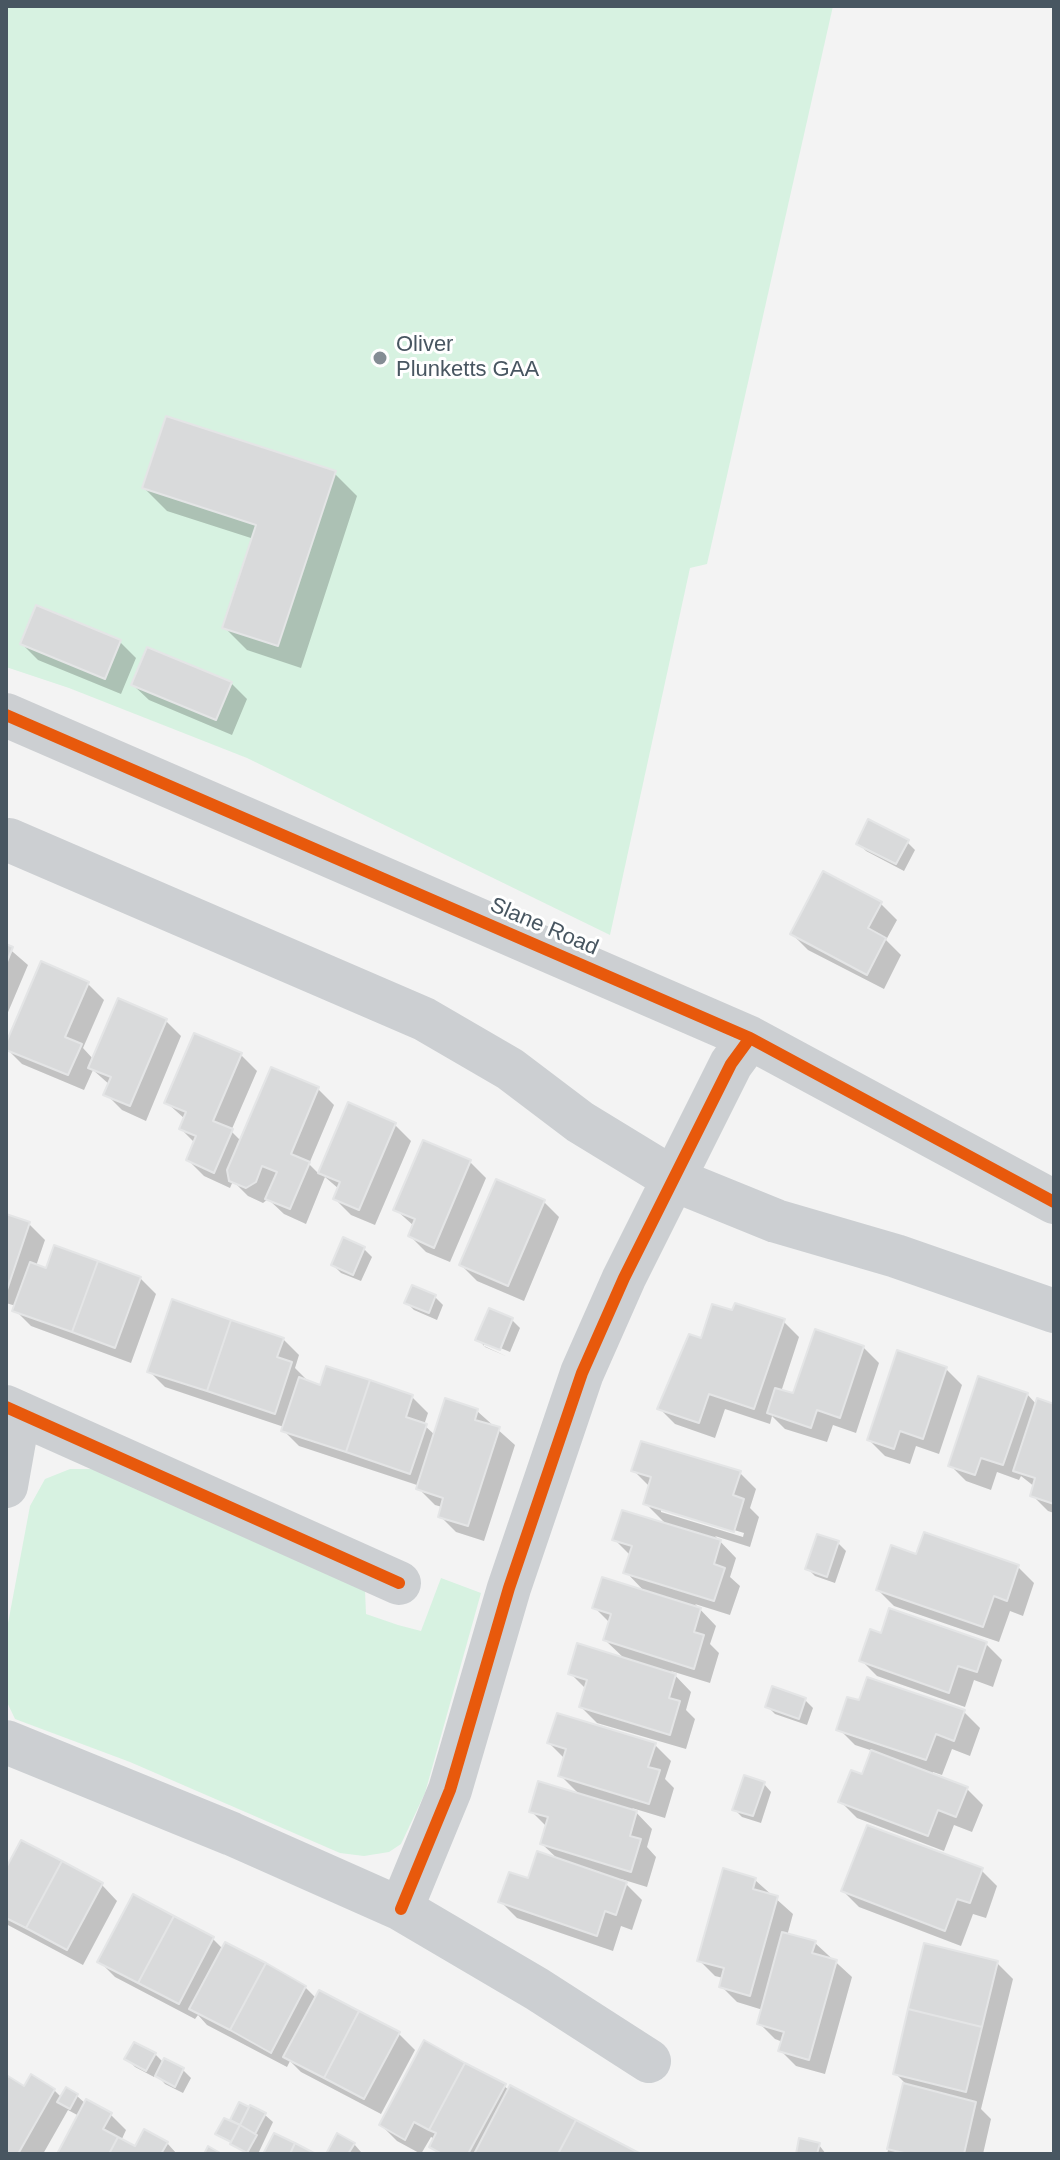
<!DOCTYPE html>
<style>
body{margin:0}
#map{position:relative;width:1060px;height:2160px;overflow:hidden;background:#f3f3f3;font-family:Helvetica,sans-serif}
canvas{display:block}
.frame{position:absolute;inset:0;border:8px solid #485661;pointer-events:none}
</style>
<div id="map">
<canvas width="1060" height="2160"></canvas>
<div class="frame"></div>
</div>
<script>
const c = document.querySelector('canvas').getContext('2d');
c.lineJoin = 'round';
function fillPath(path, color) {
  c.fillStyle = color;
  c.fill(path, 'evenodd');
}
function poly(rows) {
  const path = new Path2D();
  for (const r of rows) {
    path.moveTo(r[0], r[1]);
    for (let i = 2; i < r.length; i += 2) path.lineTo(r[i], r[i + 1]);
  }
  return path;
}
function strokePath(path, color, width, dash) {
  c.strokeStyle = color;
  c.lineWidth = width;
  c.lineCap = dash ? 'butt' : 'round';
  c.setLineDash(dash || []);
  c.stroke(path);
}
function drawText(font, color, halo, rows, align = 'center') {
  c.font = font + ' Helvetica,sans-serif';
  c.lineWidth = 6;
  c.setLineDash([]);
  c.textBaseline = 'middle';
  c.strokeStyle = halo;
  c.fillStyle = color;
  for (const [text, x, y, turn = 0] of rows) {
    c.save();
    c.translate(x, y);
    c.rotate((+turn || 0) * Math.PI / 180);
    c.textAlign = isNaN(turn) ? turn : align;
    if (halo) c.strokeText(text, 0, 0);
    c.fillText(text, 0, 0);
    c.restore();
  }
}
fillPath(poly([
 [6,6,833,6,707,564,690,568,610,935,247,758,69,688,6,667],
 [70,1469,92,1469,365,1590,366,1614,398,1625,421,1631,441,1578,481,1593,425,1793,401,1844,389,1852,364,1856,340,1853,130,1762,15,1719,6,1700,6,1634,30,1506,45,1479]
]), '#d7f2e1');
fillPath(poly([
 [334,473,357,496,301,668,247,650,225,628,254,539,167,511,144,488],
 [120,642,136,658,121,694,38,660,22,644],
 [231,683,247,699,232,735,149,700,133,685],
 [907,842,915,850,904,871,866,851,858,843],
 [881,904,897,920,886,940,901,955,884,989,808,950,792,934],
 [6,946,28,965,6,1017],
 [88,984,104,1000,83,1048,94,1060,165,1020,181,1036,146,1121,122,1110,106,1094,110,1085,93,1070,84,1090,22,1064,6,1048],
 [241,1055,257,1071,231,1131,241,1141,318,1089,334,1105,309,1164,319,1174,349,1105,395,1125,411,1141,375,1225,351,1215,335,1199,339,1189,325,1177,306,1224,284,1214,268,1199,263,1203,248,1196,233,1181,230,1188,204,1176,188,1160,195,1143,181,1129,185,1119,166,1102],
 [470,1162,486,1178,450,1262,426,1252,410,1236,414,1226,395,1209],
 [543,1201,559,1217,524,1301,477,1281,461,1265],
 [6,1216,29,1224,45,1240,36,1266,47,1271,140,1278,156,1294,131,1363,31,1326,15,1310,16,1306,6,1303],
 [364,1249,372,1257,361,1281,341,1273,333,1265],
 [435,1297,443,1305,437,1320,414,1310,407,1303],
 [490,1310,512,1320,520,1328,510,1352,484,1341,484,1346,508,1357,485,1347,478,1339],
 [783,1321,799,1337,781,1392,794,1396,863,1347,879,1363,856,1433,833,1425,827,1442,785,1429,772,1416,770,1424,725,1409,715,1438,675,1424,659,1408,702,1340],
 [283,1339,299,1355,295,1368,307,1380,321,1387,327,1368,412,1397,428,1413,424,1425,436,1436,477,1411,515,1445,484,1541,456,1532,440,1516,442,1507,435,1505,419,1489,420,1486,299,1446,283,1430,284,1427,165,1387,149,1371],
 [946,1369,962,1385,939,1454,916,1446,910,1464,885,1456,869,1440],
 [1027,1394,1037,1405,1054,1406,1054,1513,1048,1511,1032,1495,1035,1487,1021,1476,1019,1480,997,1472,991,1490,966,1481,950,1465],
 [634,1471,740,1473,756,1489,750,1508,759,1517,750,1547,715,1536,736,1558,730,1577,740,1586,730,1615,695,1604,716,1626,710,1644,719,1653,710,1683,671,1671,691,1692,686,1710,695,1719,686,1749,597,1723,581,1707,586,1689,570,1673,626,1660,605,1640,610,1623,594,1607,646,1593,626,1572,631,1556,615,1540,667,1525,645,1503,650,1487],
 [661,1508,744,1533,743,1537,661,1512],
 [838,1543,846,1551,835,1583,815,1576,807,1568],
 [918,1557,1018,1567,1034,1583,1023,1616,1010,1611,999,1642,894,1606,878,1590],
 [882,1635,986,1644,1002,1660,993,1687,974,1680,965,1707,877,1676,861,1660],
 [805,1700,813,1708,807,1725,775,1714,767,1706],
 [964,1712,980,1728,970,1756,952,1749,942,1775,933,1772,932,1775,967,1789,983,1805,972,1832,954,1825,944,1851,857,1818,841,1802,863,1776,873,1751,855,1745,839,1729],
 [549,1743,655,1745,671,1761,665,1779,674,1788,665,1818,632,1808,652,1829,647,1847,656,1857,647,1887,621,1879,642,1900,632,1930,621,1926,613,1951,517,1918,501,1902,560,1861,542,1844,547,1827,531,1811,581,1796,560,1775,565,1759],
 [764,1784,771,1792,761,1823,742,1817,734,1809],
 [981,1870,997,1886,986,1918,973,1914,961,1946,859,1907,843,1891],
 [6,1872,102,1885,117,1901,83,1965,6,1924],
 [755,1880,793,1914,787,1936,815,1943,852,1977,825,2074,796,2066,780,2050,783,2042,775,2039,759,2023,763,2010,737,2002,721,1986,723,1978,715,1976,699,1960],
 [133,1897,213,1939,223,1949,305,1987,316,1998,399,2034,415,2050,381,2114,301,2072,290,2061,287,2067,207,2025,198,2015,195,2019,115,1977,99,1961],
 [997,1963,1013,1979,981,2109,991,2119,983,2154,887,2154,905,2083,895,2073],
 [155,2054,164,2063,183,2070,191,2078,183,2093,165,2084,156,2074,154,2077,135,2067,127,2059],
 [6,2077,25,2088,54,2090,62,2098,77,2096,86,2104,110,2114,126,2130,121,2141,136,2149,167,2143,177,2154,59,2154,79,2116,68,2110,43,2154,6,2154],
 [504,2086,510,2091,637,2154,439,2154,431,2146,435,2139,431,2137,421,2154,397,2141,381,2125],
 [240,2105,265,2115,273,2122,258,2154,247,2154,218,2133,230,2122],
 [354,2144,361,2152,360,2154,328,2154],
 [819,2145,826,2154,798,2154]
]), '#0003');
const building = poly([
 [166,416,336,471,278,646,222,628,256,525,142,488,166,416],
 [36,605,121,640,105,679,20,644,36,605],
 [147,647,232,682,216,720,131,685,147,647],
 [868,819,909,840,896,864,856,844,868,819],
 [823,871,882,902,868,928,886,938,867,975,790,934,823,871],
 [6,944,13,947,6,964,6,944],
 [41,961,89,982,65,1037,82,1044,68,1075,6,1050,6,1043,41,961],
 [118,998,167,1019,130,1106,103,1095,111,1077,88,1068,118,998],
 [194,1033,242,1053,213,1121,233,1129,214,1173,186,1160,196,1136,179,1129,186,1112,164,1103,194,1033],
 [271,1067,319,1087,291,1154,310,1162,290,1209,265,1199,277,1172,262,1166,256,1182,246,1188,229,1181,227,1170,271,1067],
 [348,1102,396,1123,359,1210,333,1199,340,1182,318,1173,348,1102],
 [423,1140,471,1160,434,1248,408,1236,415,1219,393,1210,423,1140],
 [496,1179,545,1200,508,1286,459,1265,496,1179],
 [6,1214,30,1222,6,1293,6,1214],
 [343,1237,365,1247,353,1275,331,1265,343,1237],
 [54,1245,98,1261,72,1332,12,1311,30,1262,46,1268,54,1245],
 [98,1261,141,1277,115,1348,72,1332,98,1261],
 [412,1285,436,1295,429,1313,404,1303,412,1285],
 [172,1299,231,1320,207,1391,147,1372,172,1299],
 [735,1303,785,1319,754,1409,709,1394,699,1423,657,1409,689,1334,701,1338,712,1304,732,1310,735,1303],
 [489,1308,513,1318,500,1350,475,1340,489,1308],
 [231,1320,284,1338,277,1357,292,1362,275,1414,207,1391,231,1320],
 [815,1329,864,1346,840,1418,817,1410,811,1428,767,1413,775,1388,793,1393,815,1329],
 [897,1350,947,1367,923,1439,900,1431,894,1449,867,1440,897,1350],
 [326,1366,370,1380,346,1452,281,1431,299,1377,320,1385,326,1366],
 [978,1376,1028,1393,1003,1465,981,1458,975,1475,948,1466,978,1376],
 [370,1380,413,1395,406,1417,427,1424,410,1474,346,1452,370,1380],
 [445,1398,478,1409,475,1420,500,1427,468,1526,438,1517,443,1498,416,1489,445,1398],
 [1037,1398,1054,1404,1054,1504,1030,1496,1035,1478,1013,1471,1037,1398],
 [641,1441,741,1471,733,1495,744,1499,734,1532,643,1504,651,1477,631,1471,641,1441],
 [622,1510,721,1540,714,1564,725,1568,714,1601,623,1573,632,1546,612,1540,622,1510],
 [924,1532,1019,1565,1007,1601,994,1596,983,1627,876,1590,891,1545,916,1554,924,1532],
 [817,1534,839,1541,827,1577,805,1569,817,1534],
 [602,1577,701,1608,694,1632,704,1635,694,1669,603,1640,611,1614,592,1608,602,1577],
 [889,1608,987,1642,977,1672,958,1666,949,1693,859,1661,870,1629,881,1633,889,1608],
 [577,1643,676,1674,669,1698,680,1701,670,1735,579,1707,587,1680,568,1674,577,1643],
 [867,1677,965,1710,954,1741,936,1734,926,1760,836,1730,847,1697,859,1700,867,1677],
 [772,1686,806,1698,799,1719,765,1707,772,1686],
 [557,1713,656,1743,648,1767,660,1770,649,1804,558,1776,566,1749,547,1743,557,1713],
 [871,1750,968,1787,956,1817,938,1810,928,1836,838,1802,851,1770,862,1774,871,1750],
 [744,1775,765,1782,753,1816,732,1810,744,1775],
 [538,1781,637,1811,630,1836,641,1839,631,1872,540,1844,548,1817,529,1812,538,1781],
 [867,1825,983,1868,970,1903,957,1899,945,1931,841,1891,867,1825],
 [21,1840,62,1861,26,1928,6,1918,6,1868,21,1840],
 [537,1851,627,1882,616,1915,605,1911,597,1936,498,1902,509,1872,528,1878,537,1851],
 [62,1861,103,1883,67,1950,26,1928,62,1861],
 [723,1868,756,1878,753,1889,778,1896,750,1996,719,1987,724,1968,697,1961,723,1868],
 [133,1894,174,1916,138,1983,97,1962,133,1894],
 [174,1916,214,1937,179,2004,138,1983,174,1916],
 [782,1932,816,1941,812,1953,837,1960,809,2060,778,2051,784,2032,757,2024,782,1932],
 [225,1942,266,1963,230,2030,189,2009,225,1942],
 [924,1943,998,1961,982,2027,908,2009,924,1943],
 [266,1963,306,1986,271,2053,230,2030,266,1963],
 [319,1990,359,2011,324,2078,283,2057,319,1990],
 [908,2009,982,2027,966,2092,893,2074,908,2009],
 [359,2011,400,2032,364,2099,324,2078,359,2011],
 [424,2040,465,2063,429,2130,414,2122,405,2140,379,2125,424,2040],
 [134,2042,156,2053,146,2071,124,2059,134,2042],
 [164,2058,184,2068,175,2087,155,2076,164,2058],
 [465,2063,506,2084,468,2154,442,2154,429,2147,436,2133,429,2130,465,2063],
 [31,2074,55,2089,18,2154,6,2154,6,2081,8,2076,24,2086,31,2074],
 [903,2083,976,2102,964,2154,908,2154,887,2149,903,2083],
 [510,2085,576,2120,558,2154,474,2154,510,2085],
 [66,2087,78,2094,70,2109,57,2102,66,2087],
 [86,2099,112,2113,103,2129,118,2137,109,2154,57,2154,86,2099],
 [239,2102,249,2107,240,2125,230,2120,239,2102],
 [250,2105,266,2113,255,2134,240,2125,250,2105],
 [224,2118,240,2125,231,2142,215,2134,224,2118],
 [576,2120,639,2153,639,2154,558,2154,576,2120],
 [240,2125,257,2135,247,2153,230,2144,240,2125],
 [144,2129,168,2142,161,2154,109,2154,118,2137,135,2146,144,2129],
 [274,2133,295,2143,290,2154,263,2154,274,2133],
 [337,2133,355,2143,348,2154,326,2154,337,2133],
 [799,2138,820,2143,817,2154,796,2154,799,2138],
 [295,2143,316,2154,290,2154,295,2143],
 [208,2146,222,2154,204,2154,208,2146]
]);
fillPath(building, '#d9dadb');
strokePath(building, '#e4e5e6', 2);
strokePath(poly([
 [6,715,750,1038,1054,1202],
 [9,840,424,1019,510,1069,580,1122,675,1180,776,1221,896,1256,1054,1311],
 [6,1407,399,1583],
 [6,1486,19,1413],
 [6,1742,232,1834,401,1909,537,1989,649,2061],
 [401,1909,450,1790,509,1588,582,1373,624,1278,731,1064,750,1038]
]), '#cccfd2', 44);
strokePath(poly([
 [6,715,750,1038,1054,1202],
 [6,1407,399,1583],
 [401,1909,450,1790,509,1588,582,1373,624,1278,731,1064,750,1038]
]), '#e8590c', 12);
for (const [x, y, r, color] of [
 [380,358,8,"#848d94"]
]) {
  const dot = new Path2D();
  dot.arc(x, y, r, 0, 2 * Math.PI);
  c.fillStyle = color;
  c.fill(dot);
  strokePath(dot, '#fff', 3);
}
drawText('22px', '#485661', '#fff', [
 ["Oliver",396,345],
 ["Plunketts GAA",396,370]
], 'left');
drawText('22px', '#485661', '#fff', [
 ["Slane Road",544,927,23]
]);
</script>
